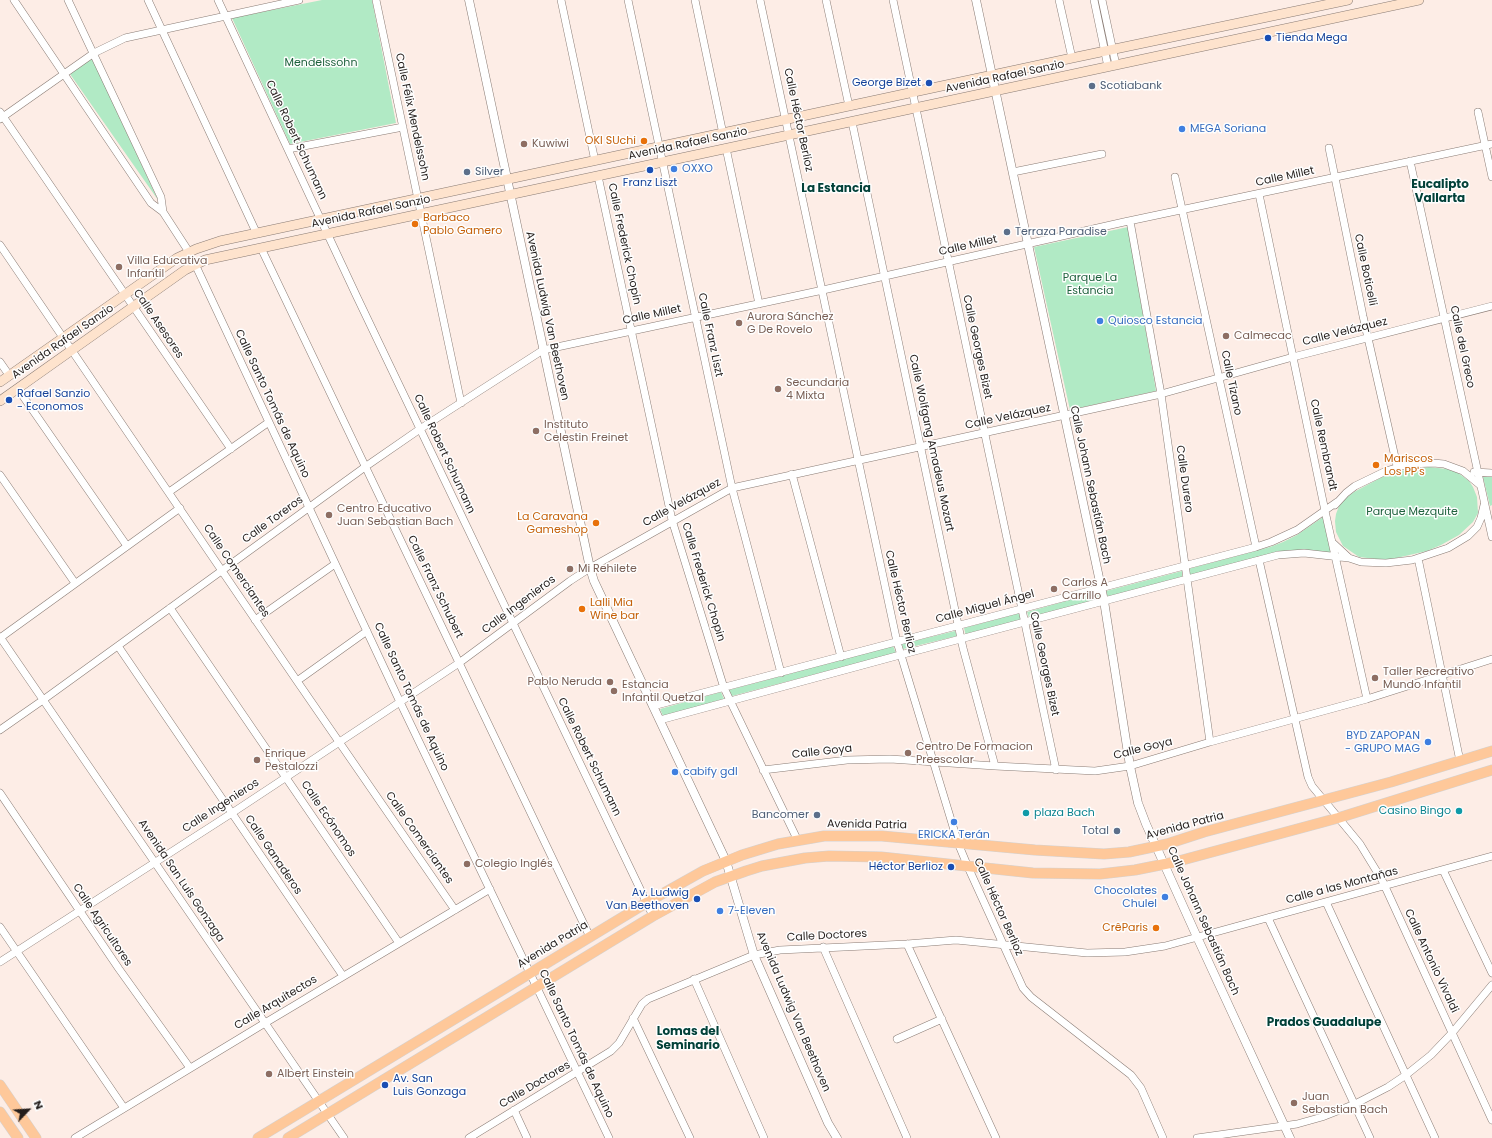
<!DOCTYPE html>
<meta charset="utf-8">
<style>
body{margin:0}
#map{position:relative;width:1492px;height:1138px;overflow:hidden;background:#fdede6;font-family:Poppins,sans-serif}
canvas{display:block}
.north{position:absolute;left:8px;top:1090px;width:40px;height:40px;-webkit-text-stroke:3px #fefefe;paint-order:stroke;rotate:65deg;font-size:11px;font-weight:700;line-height:16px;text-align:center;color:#241e1c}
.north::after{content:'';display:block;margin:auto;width:14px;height:18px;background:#241e1c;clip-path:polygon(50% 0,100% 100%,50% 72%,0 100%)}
</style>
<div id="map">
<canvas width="1492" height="1138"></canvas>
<div class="north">N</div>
</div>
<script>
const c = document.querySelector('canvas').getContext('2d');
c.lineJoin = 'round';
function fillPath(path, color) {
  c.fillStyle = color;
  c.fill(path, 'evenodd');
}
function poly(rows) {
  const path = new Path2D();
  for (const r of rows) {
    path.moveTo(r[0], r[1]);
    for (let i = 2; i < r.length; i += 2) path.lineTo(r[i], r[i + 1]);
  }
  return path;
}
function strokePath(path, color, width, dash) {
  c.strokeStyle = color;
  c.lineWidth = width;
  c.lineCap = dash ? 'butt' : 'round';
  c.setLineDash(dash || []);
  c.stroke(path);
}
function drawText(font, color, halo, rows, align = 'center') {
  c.font = font + ' Poppins,sans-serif';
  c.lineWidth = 3;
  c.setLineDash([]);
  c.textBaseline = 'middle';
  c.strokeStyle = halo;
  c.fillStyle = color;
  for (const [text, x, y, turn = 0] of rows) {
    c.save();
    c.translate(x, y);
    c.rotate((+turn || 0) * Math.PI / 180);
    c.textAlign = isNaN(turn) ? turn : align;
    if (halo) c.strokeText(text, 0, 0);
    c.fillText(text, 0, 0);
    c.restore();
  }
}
fillPath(poly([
 [322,0,372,0,396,123,290,144,232,18],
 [92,58,158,200,70,74],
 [1128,227,1156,391,1070,410,1034,247],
 [1429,467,1447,469,1457,472,1469,481,1473,487,1477,497,1478,513,1473,522,1459,535,1441,545,1427,551,1392,559,1376,559,1359,557,1343,546,1336,532,1335,521,1336,514,1339,506,1346,498,1354,492,1384,476,1400,471],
 [1483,477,1492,477,1492,505,1490,506],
 [1323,517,1332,553,1302,550,1285,551,1189,576,1188,569,1270,547,1283,542,1297,535],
 [1182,571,1182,577,1108,597,1106,591],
 [1098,592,1100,599,1029,618,1027,612],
 [1020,613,1022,620,966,636,964,628],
 [955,631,957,636,903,649,902,644],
 [893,646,896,653,732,696,729,690],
 [721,692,724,699,663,716,660,709]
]), '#b1eac5');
const minor = poly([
 [14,0,151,203,163,212],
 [68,0,161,197,163,212,189,252],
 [148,0,256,232],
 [218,0,357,297,653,916],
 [376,0,461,403],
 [561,0,595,161],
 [628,0,732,488,781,673],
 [695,0,723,134],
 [760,0,897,642,958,843,968,867,1023,988,1031,997,1131,1075,1141,1088,1163,1138],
 [826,0,849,106],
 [893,0,1056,770],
 [1059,0,1072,58],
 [1094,0,1108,67],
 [1102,0,1116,65],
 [0,112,231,449],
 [1478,112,1492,177],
 [0,119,94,53,125,38,299,0],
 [852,122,963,648,995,766],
 [726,148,759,304],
 [1329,148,1363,316,1397,466],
 [288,149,403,127],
 [1410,161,1492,537],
 [1013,172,1102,154],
 [598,176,672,520,724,688,798,841],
 [1175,177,1256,547],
 [1259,194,1325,511,1367,699],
 [1130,221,1161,394,1210,742],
 [0,245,297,681,455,910],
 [261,248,590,937],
 [195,264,400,702,609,1138],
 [0,362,9,375],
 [18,389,127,546],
 [1474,472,1492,473],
 [792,474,841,657],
 [0,475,75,583],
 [169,492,269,422],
 [1335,505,1346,493,1355,486,1386,471,1409,464,1433,463,1444,464,1463,471,1480,485],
 [1334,544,1349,558,1361,562,1386,563,1412,560,1448,548,1468,536,1477,527,1481,518,1484,505],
 [1418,558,1460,761],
 [1259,560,1308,777,1312,786,1360,844,1382,880,1492,1120],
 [170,608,399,943],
 [255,620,335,564],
 [0,637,344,1138],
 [0,638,180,508],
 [118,646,343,976],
 [297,681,367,631],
 [653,706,1256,547,1271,542,1297,530,1337,502],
 [660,720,900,655,1278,555,1304,553,1349,558],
 [0,730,43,700,365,467,420,429,543,350,823,290,1124,222,1492,144],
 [763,770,847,760,890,759,995,766,1095,771,1130,766,1210,742,1367,699,1492,659],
 [0,793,119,969,190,1068],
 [1443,870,1492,973],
 [1326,902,1435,1138],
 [1268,918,1370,1138],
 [0,927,124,1108],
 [907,944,996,1138],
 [823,947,907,1138],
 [0,962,232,813,459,663,570,581,590,568,732,488,1161,394,1293,357,1492,306],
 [694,979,764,1138],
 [633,1018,690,1138],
 [897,1039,942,1019],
 [514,1110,527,1138],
 [75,1138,265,1023,490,889],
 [469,1138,611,1051,619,1043,642,1004,648,999,754,955,780,950,907,944,956,940,1087,953,1125,952,1165,946,1492,856],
 [1197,1138,1297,1124,1322,1117,1355,1104,1388,1087,1406,1075,1431,1055,1452,1033,1492,985]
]);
const tertiary = poly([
 [469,0,590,568,594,581,726,861,754,955,828,1123,837,1138],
 [976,0,1104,601,1130,766,1138,803,1146,824,1197,937,1290,1138]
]);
const secondary = poly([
 [0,382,177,258,196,249,220,241,1072,58,1348,0],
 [0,401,185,270,205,260,1419,0]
]);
const primary = poly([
 [0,1085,36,1138],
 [0,1112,18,1138],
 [258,1138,646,903,703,871,742,855,778,844,824,836,882,836,1035,850,1104,854,1129,852,1167,844,1204,832,1391,782,1492,751],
 [288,1138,653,916,715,882,746,871,762,866,805,858,829,856,881,857,1033,873,1100,874,1135,870,1175,862,1338,818,1492,770]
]);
strokePath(minor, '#8a7c75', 8);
strokePath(tertiary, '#8a7c75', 9);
strokePath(secondary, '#8a7c75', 10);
strokePath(primary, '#d3d2d2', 11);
strokePath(minor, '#fff', 7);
strokePath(tertiary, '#fff', 8);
strokePath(secondary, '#fee3cd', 9);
strokePath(primary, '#fec89a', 10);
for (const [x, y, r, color] of [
 [1268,38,4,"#1a4fb4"],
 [929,83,4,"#1a4fb4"],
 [1092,86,4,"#5c6f8a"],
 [1182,129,4,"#3f7fe0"],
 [644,141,4,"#e8710a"],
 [524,144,4,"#8d6e63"],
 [674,169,4,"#3f7fe0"],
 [650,170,4,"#1a4fb4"],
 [467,172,4,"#5c6f8a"],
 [415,224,4,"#e8710a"],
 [1007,232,4,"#5c6f8a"],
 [119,267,4,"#8d6e63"],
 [1100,321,4,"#3f7fe0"],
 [739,323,4,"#8d6e63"],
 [1226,336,4,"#8d6e63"],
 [778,389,4,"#8d6e63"],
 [9,400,4,"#1a4fb4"],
 [536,431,4,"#8d6e63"],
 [1376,465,4,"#e8710a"],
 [329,515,4,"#8d6e63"],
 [596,523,4,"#e8710a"],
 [570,569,4,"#8d6e63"],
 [1054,589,4,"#8d6e63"],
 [582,609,4,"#e8710a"],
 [1375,678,4,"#8d6e63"],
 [610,682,4,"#8d6e63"],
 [614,691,4,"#8d6e63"],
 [1428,742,4,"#3f7fe0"],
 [908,753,4,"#8d6e63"],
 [257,760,4,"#8d6e63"],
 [675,772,4,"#3f7fe0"],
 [1459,811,4,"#0f9aa8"],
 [1026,813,4,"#0f9aa8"],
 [817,815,4,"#5c6f8a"],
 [954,822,4,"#3f7fe0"],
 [1117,831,4,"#5c6f8a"],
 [467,864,4,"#8d6e63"],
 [951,867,4,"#1a4fb4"],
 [1165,897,4,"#3f7fe0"],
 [697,899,4,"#1a4fb4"],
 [720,911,4,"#3f7fe0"],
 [1156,928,4,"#e8710a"],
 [269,1074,4,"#8d6e63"],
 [385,1085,4,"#1a4fb4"],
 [1294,1103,4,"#8d6e63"]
]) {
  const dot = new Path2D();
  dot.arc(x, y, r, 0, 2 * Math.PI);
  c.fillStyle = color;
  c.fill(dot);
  strokePath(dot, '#fefefe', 1.5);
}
drawText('11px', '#164399', '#fefefe', [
 ["Tienda Mega",1276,38],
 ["George Bizet",921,83,"right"],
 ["Franz Liszt",650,183,"center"],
 ["Rafael Sanzio",17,394],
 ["- Economos",17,407],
 ["Héctor Berlioz",943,867,"right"],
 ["Av. Ludwig",689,893,"right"],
 ["Van Beethoven",689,906,"right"],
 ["Av. San",393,1079],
 ["Luis Gonzaga",393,1092]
], 'left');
drawText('11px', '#1f623e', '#fefefe', [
 ["Mendelssohn",321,63],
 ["Parque La",1090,278],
 ["Estancia",1090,291],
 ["Parque Mezquite",1412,512]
]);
drawText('11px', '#241e1c', '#fefefe', [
 ["Avenida Rafael Sanzio",1005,77,-12],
 ["Calle Félix Mendelssohn",412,117,78],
 ["Calle Héctor Berlioz",798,120,78],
 ["Calle Robert Schumann",296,140,65],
 ["Avenida Rafael Sanzio",688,144,-12],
 ["Calle Millet",1285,177,-12],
 ["Avenida Rafael Sanzio",371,212,-12],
 ["Calle Frederick Chopin",624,244,78],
 ["Calle Millet",968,246,-13],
 ["Calle Boticelli",1365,270,78],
 ["Calle Millet",652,315,-12],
 ["Avenida Ludwig Van Beethoven",547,316,78],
 ["Calle Asesores",158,324,56],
 ["Calle Velázquez",1345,332,-14],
 ["Calle Franz Liszt",710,335,78],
 ["Avenida Rafael Sanzio",63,342,-35],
 ["Calle Georges Bizet",977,347,78],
 ["Calle del Greco",1462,347,78],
 ["Calle Tizano",1231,383,78],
 ["Calle Santo Tomás de Aquino",272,404,65],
 ["Calle Velázquez",1008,417,-12],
 ["Calle Wolfgang Amadeus Mozart",931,443,78],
 ["Calle Rembrandt",1323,445,78],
 ["Calle Robert Schumann",444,454,65],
 ["Calle Durero",1184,479,82],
 ["Calle Johann Sebastián Bach",1090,485,78],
 ["Calle Velázquez",682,503,-29],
 ["Calle Toreros",273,520,-36],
 ["Calle Comerciantes",236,571,56],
 ["Calle Frederick Chopin",703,582,73],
 ["Calle Franz Schubert",435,587,64],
 ["Calle Héctor Berlioz",900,602,77],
 ["Calle Ingenieros",519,605,-37],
 ["Calle Miguel Ángel",985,607,-15],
 ["Calle Georges Bizet",1044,664,78],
 ["Calle Santo Tomás de Aquino",411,697,65],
 ["Calle Goya",1143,749,-14],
 ["Calle Goya",822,752,-6],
 ["Calle Robert Schumann",589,757,64],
 ["Calle Ingenieros",221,806,-33],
 ["Calle Ecónomos",328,819,56],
 ["Avenida Patria",867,825,1],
 ["Avenida Patria",1185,826,-15],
 ["Calle Comerciantes",419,838,55],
 ["Calle Ganaderos",273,855,56],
 ["Avenida San Luis Gonzaga",181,881,56],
 ["Calle a las Montañas",1342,886,-15],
 ["Calle Héctor Berlioz",998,907,66],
 ["Calle Johann Sebastián Bach",1203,921,66],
 ["Calle Agricultores",102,925,56],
 ["Calle Doctores",827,936,-3],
 ["Avenida Patria",553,945,-31],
 ["Calle Antonio Vivaldi",1431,961,65],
 ["Calle Arquitectos",276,1003,-31],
 ["Avenida Ludwig Van Beethoven",793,1012,67],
 ["Calle Santo Tomás de Aquino",576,1044,65],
 ["Calle Doctores",535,1085,-31]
]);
drawText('11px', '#4e5e75', '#fefefe', [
 ["Scotiabank",1100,86],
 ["Silver",475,172],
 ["Terraza Paradise",1015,232],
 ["Bancomer",809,815,"right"],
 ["Total",1109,831,"right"]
], 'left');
drawText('11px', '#366cbe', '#fefefe', [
 ["MEGA Soriana",1190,129],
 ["OXXO",682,169],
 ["Quiosco Estancia",1108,321],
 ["BYD ZAPOPAN",1420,736,"right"],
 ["- GRUPO MAG",1420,749,"right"],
 ["cabify gdl",683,772],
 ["ERICKA Terán",954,835,"center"],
 ["Chocolates",1157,891,"right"],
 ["Chulel",1157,904,"right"],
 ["7-Eleven",728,911]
], 'left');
drawText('11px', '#c56008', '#fefefe', [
 ["OKI SUchi",636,141],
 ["Barbaco",423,218,"left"],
 ["Pablo Gamero",423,231,"left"],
 ["Mariscos",1384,459,"left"],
 ["Los PP's",1384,472,"left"],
 ["La Caravana",588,517],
 ["Gameshop",588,530],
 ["Lalli Mia",590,603,"left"],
 ["Wine bar",590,616,"left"],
 ["CrêParis",1148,928]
], 'right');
drawText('11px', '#785e54', '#fefefe', [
 ["Kuwiwi",532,144],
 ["Villa Educativa",127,261],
 ["Infantil",127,274],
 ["Aurora Sánchez",747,317],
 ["G De Rovelo",747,330],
 ["Calmecac",1234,336],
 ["Secundaria",786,383],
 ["4 Mixta",786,396],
 ["Instituto",544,425],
 ["Celestin Freinet",544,438],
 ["Centro Educativo",337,509],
 ["Juan Sebastian Bach",337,522],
 ["Mi Rehilete",578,569],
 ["Carlos A",1062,583],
 ["Carrillo",1062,596],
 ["Taller Recreativo",1383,672],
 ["Mundo Infantil",1383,685],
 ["Pablo Neruda",602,682,"right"],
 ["Estancia",622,685],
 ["Infantil Quetzal",622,698],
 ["Centro De Formacion",916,747],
 ["Preescolar",916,760],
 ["Enrique",265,754],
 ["Pestalozzi",265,767],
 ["Colegio Inglés",475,864],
 ["Albert Einstein",277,1074],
 ["Juan",1302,1097],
 ["Sebastian Bach",1302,1110]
], 'left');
drawText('11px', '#0d838f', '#fefefe', [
 ["Casino Bingo",1451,811],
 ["plaza Bach",1034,813,"left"]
], 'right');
drawText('bold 12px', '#024139', '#fefefe', [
 ["Eucalipto",1440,185],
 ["Vallarta",1440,199],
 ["La Estancia",836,189],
 ["Prados Guadalupe",1324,1023],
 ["Lomas del",688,1032],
 ["Seminario",688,1046]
]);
</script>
